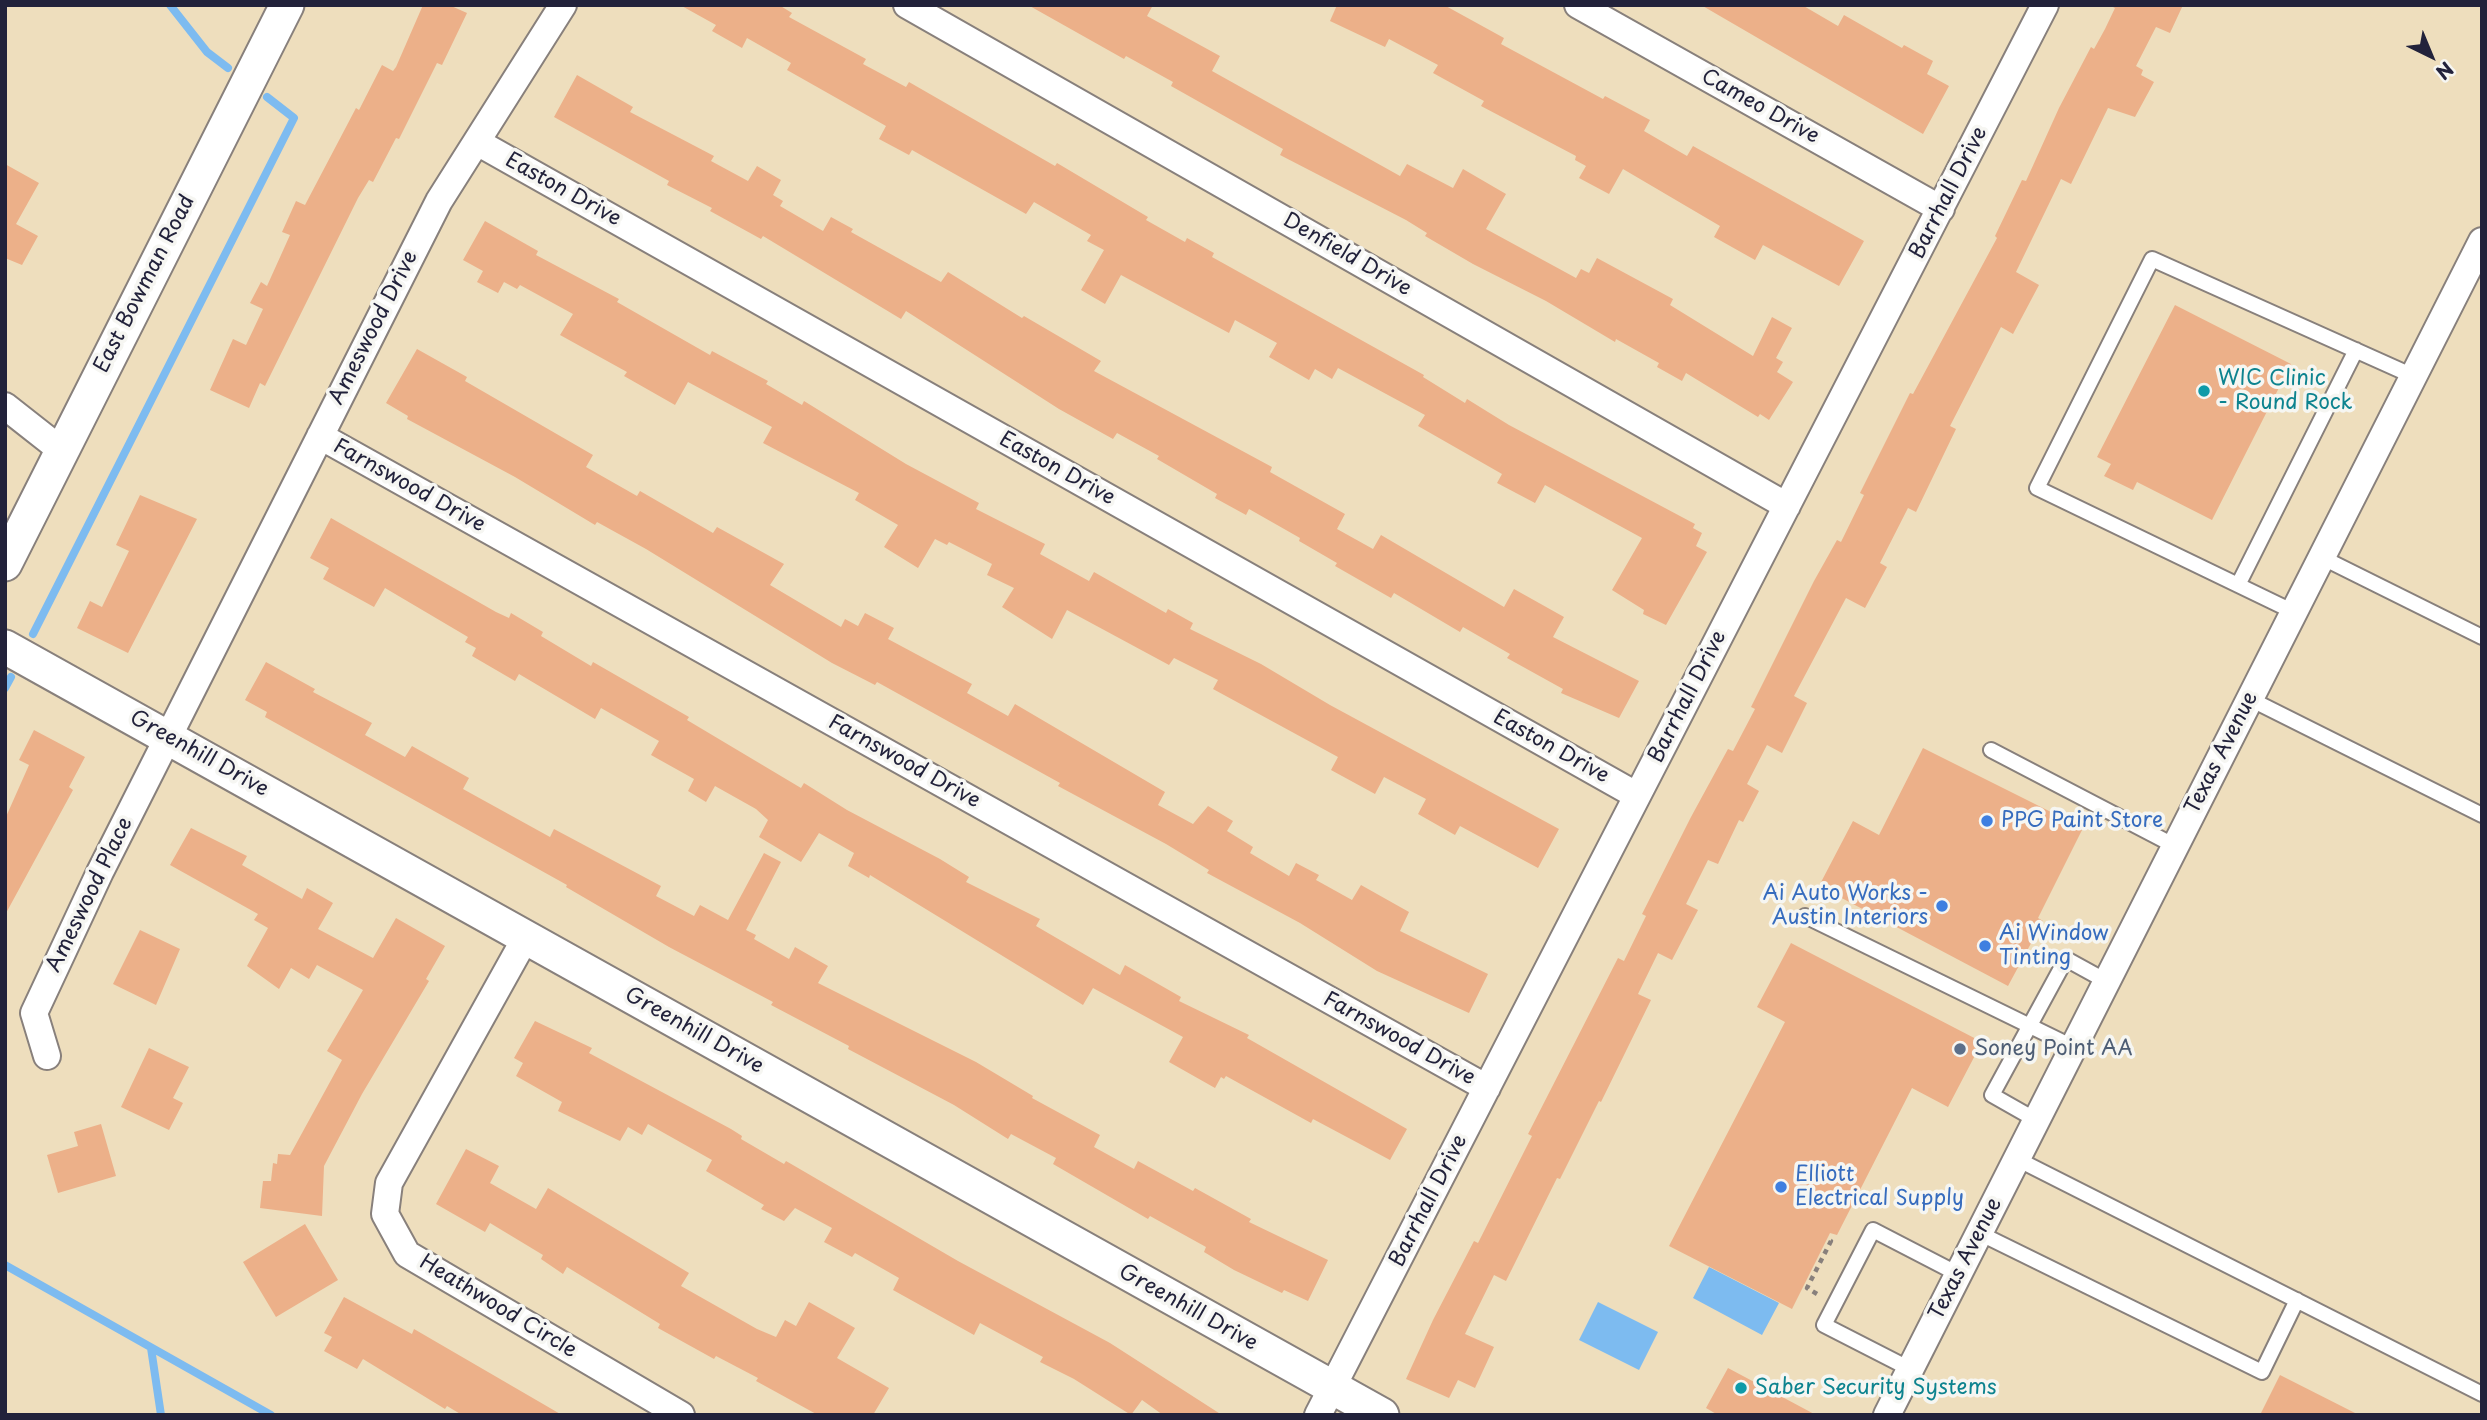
<!DOCTYPE html>
<style>
body{margin:0}
#map{position:relative;width:2487px;height:1420px;overflow:hidden;background:#eedebd;font-family:"Playpen Sans",sans-serif}
canvas{display:block}
.frame{position:absolute;inset:0;border:7px solid #22223b;pointer-events:none}
.north{position:absolute;left:2396px;top:21px;width:70px;height:70px;-webkit-text-stroke:5px #f6f6f2;paint-order:stroke;rotate:137deg;font-size:19px;font-weight:700;line-height:28px;text-align:center;color:#22223b}
.north::after{content:'';display:block;margin:auto;width:24px;height:32px;background:#22223b;clip-path:polygon(50% 0,100% 100%,50% 72%,0 100%)}
</style>
<div id="map">
<canvas width="2487" height="1420"></canvas>
<div class="frame"></div>
<div class="north">N</div>
</div>
<script>
const c = document.querySelector('canvas').getContext('2d');
c.lineJoin = 'round';
function fillPath(path, color) {
  c.fillStyle = color;
  c.fill(path, 'evenodd');
}
function poly(rows) {
  const path = new Path2D();
  for (const r of rows) {
    path.moveTo(r[0], r[1]);
    for (let i = 2; i < r.length; i += 2) path.lineTo(r[i], r[i + 1]);
  }
  return path;
}
function strokePath(path, color, width, dash) {
  c.strokeStyle = color;
  c.lineWidth = width;
  c.lineCap = dash ? 'butt' : 'round';
  c.setLineDash(dash || []);
  c.stroke(path);
}
function drawText(font, color, halo, rows, align = 'center') {
  c.font = font + ' "Playpen Sans",sans-serif';
  c.lineWidth = 7;
  c.setLineDash([]);
  c.textBaseline = 'middle';
  c.strokeStyle = halo;
  c.fillStyle = color;
  for (const [text, x, y, turn = 0] of rows) {
    c.save();
    c.translate(x, y);
    c.rotate((+turn || 0) * Math.PI / 180);
    c.textAlign = isNaN(turn) ? turn : align;
    if (halo) c.strokeText(text, 0, 0);
    c.fillText(text, 0, 0);
    c.restore();
  }
}
fillPath(poly([
 [1709,1267,1779,1303,1762,1335,1693,1298],
 [1598,1302,1658,1332,1639,1370,1579,1340]
]), '#7dbbf0');
strokePath(poly([
 [170,5,207,52,228,68],
 [33,634,294,118,267,97],
 [5,688,11,677],
 [5,1265,271,1415],
 [151,1348,161,1415]
]), '#7dbbf0', 8);
fillPath(poly([
 [423,5,449,5,467,13,442,65,437,63,399,139,396,138,373,182,369,180,358,198,265,386,260,383,249,408,210,390,233,339,246,345,263,309,250,303,261,282,267,286,290,235,282,232,296,201,305,205,356,108,359,110,382,65,393,71,396,67],
 [680,5,779,5,792,13,789,17,866,59,863,64,906,87,909,82,1055,166,1057,163,1148,217,1146,220,1185,242,1187,238,1214,253,1212,257,1424,375,1423,377,1465,403,1467,399,1509,425,1695,524,1693,528,1702,533,1696,546,1707,552,1666,625,1643,614,1644,610,1612,590,1642,538,1545,485,1535,503,1497,483,1502,474,1418,426,1425,415,1338,368,1332,379,1315,369,1309,380,1269,357,1277,343,1235,320,1229,333,1121,275,1105,304,1081,290,1104,250,1087,241,1091,235,1034,202,1026,214,912,150,909,155,879,139,886,126,787,70,791,63,747,38,742,48,712,31,716,25],
 [1028,5,1153,5,1147,16,1220,56,1212,71,1400,176,1407,164,1453,188,1463,169,1506,194,1486,229,1576,278,1581,269,1589,273,1597,258,1673,299,1670,305,1753,356,1772,317,1792,328,1776,358,1783,362,1777,372,1793,382,1769,420,1760,414,1758,417,1686,373,1682,381,1657,367,1659,363,1616,339,1615,342,1546,301,1473,264,1425,236,1427,233,1406,220,1280,155,1283,149,1171,86,1173,82,1126,56,1124,59],
 [1337,5,1444,5,1504,38,1501,44,1603,99,1605,96,1650,120,1644,131,1687,156,1693,146,1864,241,1839,286,1763,245,1755,260,1714,237,1720,226,1623,169,1609,194,1579,178,1586,166,1575,160,1576,156,1481,106,1484,101,1433,73,1438,65,1389,39,1385,47,1330,21],
 [1701,5,1802,5,1838,26,1844,15,1902,48,1904,45,1933,61,1927,74,1949,86,1923,134],
 [2109,5,2183,5,2170,33,2156,27,2136,66,2143,70,2141,75,2154,82,2135,117,2108,108,2071,184,2061,179,2016,272,2039,285,2013,334,2001,327,1950,426,1956,429,1916,512,1908,508,1880,563,1887,567,1865,608,1846,598,1794,696,1807,703,1782,753,1767,745,1747,784,1759,791,1743,822,1739,820,1718,864,1708,860,1686,904,1698,910,1672,960,1658,953,1638,994,1651,1000,1601,1102,1599,1101,1560,1179,1557,1178,1506,1281,1494,1275,1465,1334,1494,1347,1475,1388,1458,1380,1449,1398,1406,1379,1433,1320,1474,1241,1478,1243,1532,1136,1528,1134,1618,958,1624,961,1646,916,1642,914,1691,817,1728,749,1733,751,1755,709,1751,707,1814,581,1837,540,1841,542,1864,495,1860,493,1910,393,1913,394,1997,238,1995,236,2022,180,2026,181,2059,108,2091,47,2094,49,2105,29,2115,8],
 [577,75,633,107,630,112,714,156,711,161,748,181,757,166,781,180,773,195,783,201,780,206,823,231,831,217,853,229,851,232,941,282,948,272,1022,318,1024,316,1101,361,1094,371,1272,467,1270,472,1345,514,1337,529,1373,549,1381,535,1504,607,1514,589,1564,617,1553,637,1639,681,1619,718,1561,693,1563,689,1507,658,1510,654,1463,627,1460,632,1394,593,1391,598,1335,566,1337,563,1299,541,1300,538,1249,509,1246,515,1215,498,1217,494,1157,459,1159,456,1117,433,1113,439,1059,409,906,311,901,319,763,236,761,239,710,211,712,208,667,185,669,181,554,117],
 [5,164,39,183,16,224,38,236,22,265,5,258],
 [485,221,538,251,536,255,619,299,617,302,710,355,712,351,768,381,766,384,802,405,804,401,906,464,979,503,976,509,1045,544,1040,554,1089,581,1094,572,1166,613,1168,609,1193,623,1190,629,1261,664,1330,705,1559,829,1538,868,1460,826,1455,835,1418,814,1426,799,1384,777,1375,794,1331,770,1338,757,1213,689,1218,680,1174,658,1169,665,1067,610,1052,639,1002,607,1014,588,987,575,992,564,949,542,947,545,935,539,918,568,884,547,898,525,855,500,859,493,763,443,772,427,688,382,675,405,624,376,627,372,560,335,573,314,520,285,517,289,504,282,498,293,477,282,483,271,463,260],
 [2175,305,2291,364,2212,520,2137,482,2133,490,2104,476,2111,464,2097,457],
 [417,349,467,377,465,381,593,455,586,467,637,496,640,491,713,533,717,527,784,564,770,585,841,627,845,619,858,626,865,613,894,628,888,639,972,684,967,693,1008,716,1015,704,1165,792,1158,805,1193,824,1208,806,1233,821,1227,831,1253,847,1250,853,1289,876,1296,863,1319,875,1316,880,1352,900,1361,885,1409,912,1400,931,1488,974,1469,1013,1377,971,1300,923,1207,873,1209,870,1166,844,1058,786,1060,783,877,682,875,685,832,663,646,549,597,522,595,525,515,477,407,419,408,416,386,403],
 [140,495,197,519,128,653,77,628,90,601,102,607,129,551,116,545],
 [331,518,496,612,509,618,511,613,543,632,541,636,591,666,593,662,689,717,687,720,801,788,804,783,847,810,940,859,969,877,966,882,1040,919,1036,926,1120,975,1125,965,1181,997,1179,1001,1249,1035,1247,1038,1407,1129,1390,1160,1313,1119,1311,1123,1226,1076,1224,1079,1221,1077,1215,1088,1169,1062,1183,1037,1093,988,1083,1005,870,875,869,878,848,866,854,853,819,833,801,862,759,837,768,820,756,809,715,786,706,802,688,791,694,779,651,755,659,741,601,708,595,719,519,674,515,681,472,656,476,648,465,642,468,637,385,588,374,607,323,579,329,568,310,558],
 [266,662,315,689,313,692,372,723,365,735,405,757,412,746,469,778,463,789,550,837,554,829,661,886,656,896,694,916,700,905,728,920,764,853,781,862,746,930,756,935,754,939,789,959,795,947,828,966,818,983,976,1062,1033,1096,1032,1098,1100,1135,1094,1147,1134,1169,1138,1161,1193,1191,1195,1188,1251,1219,1249,1222,1328,1260,1308,1301,1284,1290,1282,1293,1234,1270,1204,1252,1206,1247,1150,1216,1148,1219,1053,1164,1056,1158,1011,1134,1008,1139,954,1105,848,1049,849,1046,771,1005,773,1002,669,947,566,887,567,885,265,717,267,712,245,700],
 [34,730,85,757,69,787,73,790,5,915,5,819,29,765,19,760],
 [1923,748,2083,828,2038,918,2043,921,2008,986,1819,886,1853,821,1879,835],
 [191,828,247,856,242,865,302,899,307,888,333,903,318,929,373,958,396,918,445,946,426,979,429,981,362,1094,324,1166,322,1216,260,1208,263,1181,271,1181,273,1163,277,1164,278,1154,290,1155,342,1060,327,1051,363,990,317,965,309,979,291,968,279,989,247,966,268,928,254,920,258,914,170,865],
 [140,930,180,949,156,1005,113,984],
 [1791,943,1982,1042,1948,1107,1912,1088,1837,1235,1830,1233,1792,1309,1669,1246,1785,1022,1757,1007],
 [535,1021,592,1048,589,1053,731,1129,742,1136,741,1139,784,1164,786,1161,958,1261,1110,1343,1222,1415,1163,1415,1142,1400,1131,1415,1074,1379,1040,1362,1043,1357,980,1323,974,1335,893,1290,899,1278,855,1253,852,1257,824,1242,832,1228,795,1208,784,1221,761,1209,764,1205,706,1171,712,1160,648,1124,642,1135,628,1127,620,1141,558,1111,562,1102,516,1076,523,1063,514,1058],
 [149,1048,189,1067,173,1098,183,1103,169,1130,121,1107],
 [101,1124,116,1176,58,1193,47,1155,78,1146,74,1132],
 [466,1149,499,1166,490,1183,536,1209,548,1188,689,1273,681,1286,757,1329,776,1337,785,1320,796,1326,809,1302,855,1328,837,1358,889,1388,873,1415,818,1415,756,1381,758,1378,716,1356,714,1359,658,1328,660,1324,567,1267,563,1274,541,1259,543,1255,490,1223,485,1232,436,1204],
 [305,1224,338,1280,276,1317,243,1262],
 [344,1297,412,1334,414,1329,562,1415,462,1415,447,1406,445,1409,363,1359,357,1369,324,1351,332,1337,324,1333],
 [1728,1368,1816,1415,1718,1415,1706,1408],
 [2280,1375,2359,1415,2260,1415]
]), '#ecb089');
const service = poly([
 [2321,557,2482,637],
 [2238,585,2356,350],
 [2294,612,2037,488,2152,259,2413,376],
 [2250,699,2482,815],
 [1991,750,2175,846],
 [1805,916,2073,1047],
 [2036,1120,1992,1095,2066,959,2106,981],
 [2017,1159,2482,1394],
 [1979,1233,2262,1372,2297,1300],
 [1910,1369,1824,1325,1873,1230,1958,1274]
]);
const minor = poly([
 [907,5,1787,506],
 [1578,5,1941,209],
 [477,142,1636,795],
 [5,406,61,450],
 [320,436,1487,1088],
 [526,937,389,1183,385,1214,407,1254,681,1415],
 [47,1056,34,1013,100,872,439,201,563,5],
 [1318,1415,2045,5],
 [1887,1415,2482,241]
]);
const tertiary = poly([
 [5,564,287,5],
 [5,647,1382,1415]
]);
strokePath(service, '#88807c', 18);
strokePath(minor, '#88807c', 30);
strokePath(tertiary, '#88807c', 37);
strokePath(poly([
 [1817,1294,1807,1288,1831,1241,1828,1239]
]), '#88807c', 4.5, [5, 5]);
strokePath(service, '#fff', 14);
strokePath(minor, '#fff', 26);
strokePath(tertiary, '#fff', 33);
for (const [x, y, r, color] of [
 [2204,391,7,"#0f9aa8"],
 [1987,821,7,"#3f7fe0"],
 [1942,906,7,"#3f7fe0"],
 [1985,946,7,"#3f7fe0"],
 [1960,1049,7,"#5c6f8a"],
 [1781,1187,7,"#3f7fe0"],
 [1741,1388,7,"#0f9aa8"]
]) {
  const dot = new Path2D();
  dot.arc(x, y, r, 0, 2 * Math.PI);
  c.fillStyle = color;
  c.fill(dot);
  strokePath(dot, '#f6f6f2', 2.5);
}
drawText('21px', '#22223b', '#f6f6f2', [
 ["Cameo Drive",1760,107,29],
 ["Easton Drive",563,190,29],
 ["Barrhall Drive",1949,193,-63],
 ["Denfield Drive",1347,255,30],
 ["East Bowman Road",145,284,-63],
 ["Ameswood Drive",374,328,-63],
 ["Easton Drive",1057,469,29],
 ["Farnswood Drive",409,486,29],
 ["Barrhall Drive",1688,697,-63],
 ["Easton Drive",1551,747,29],
 ["Texas Avenue",2222,753,-63],
 ["Greenhill Drive",199,754,29],
 ["Farnswood Drive",904,762,29],
 ["Ameswood Place",90,895,-64],
 ["Greenhill Drive",694,1031,29],
 ["Farnswood Drive",1399,1039,29],
 ["Barrhall Drive",1429,1201,-63],
 ["Texas Avenue",1966,1259,-63],
 ["Heathwood Circle",498,1307,31],
 ["Greenhill Drive",1188,1308,29]
]);
drawText('21px', '#0d838f', '#f6f6f2', [
 ["WIC Clinic",2218,379],
 ["- Round Rock",2218,403],
 ["Saber Security Systems",1755,1388]
], 'left');
drawText('21px', '#366cbe', '#f6f6f2', [
 ["PPG Paint Store",2001,821],
 ["Ai Auto Works -",1928,894,"right"],
 ["Austin Interiors",1928,918,"right"],
 ["Ai Window",1999,934],
 ["Tinting",1999,958],
 ["Elliott",1795,1175],
 ["Electrical Supply",1795,1199]
], 'left');
drawText('21px', '#4e5e75', '#f6f6f2', [
 ["Soney Point AA",1974,1049]
], 'left');
</script>
